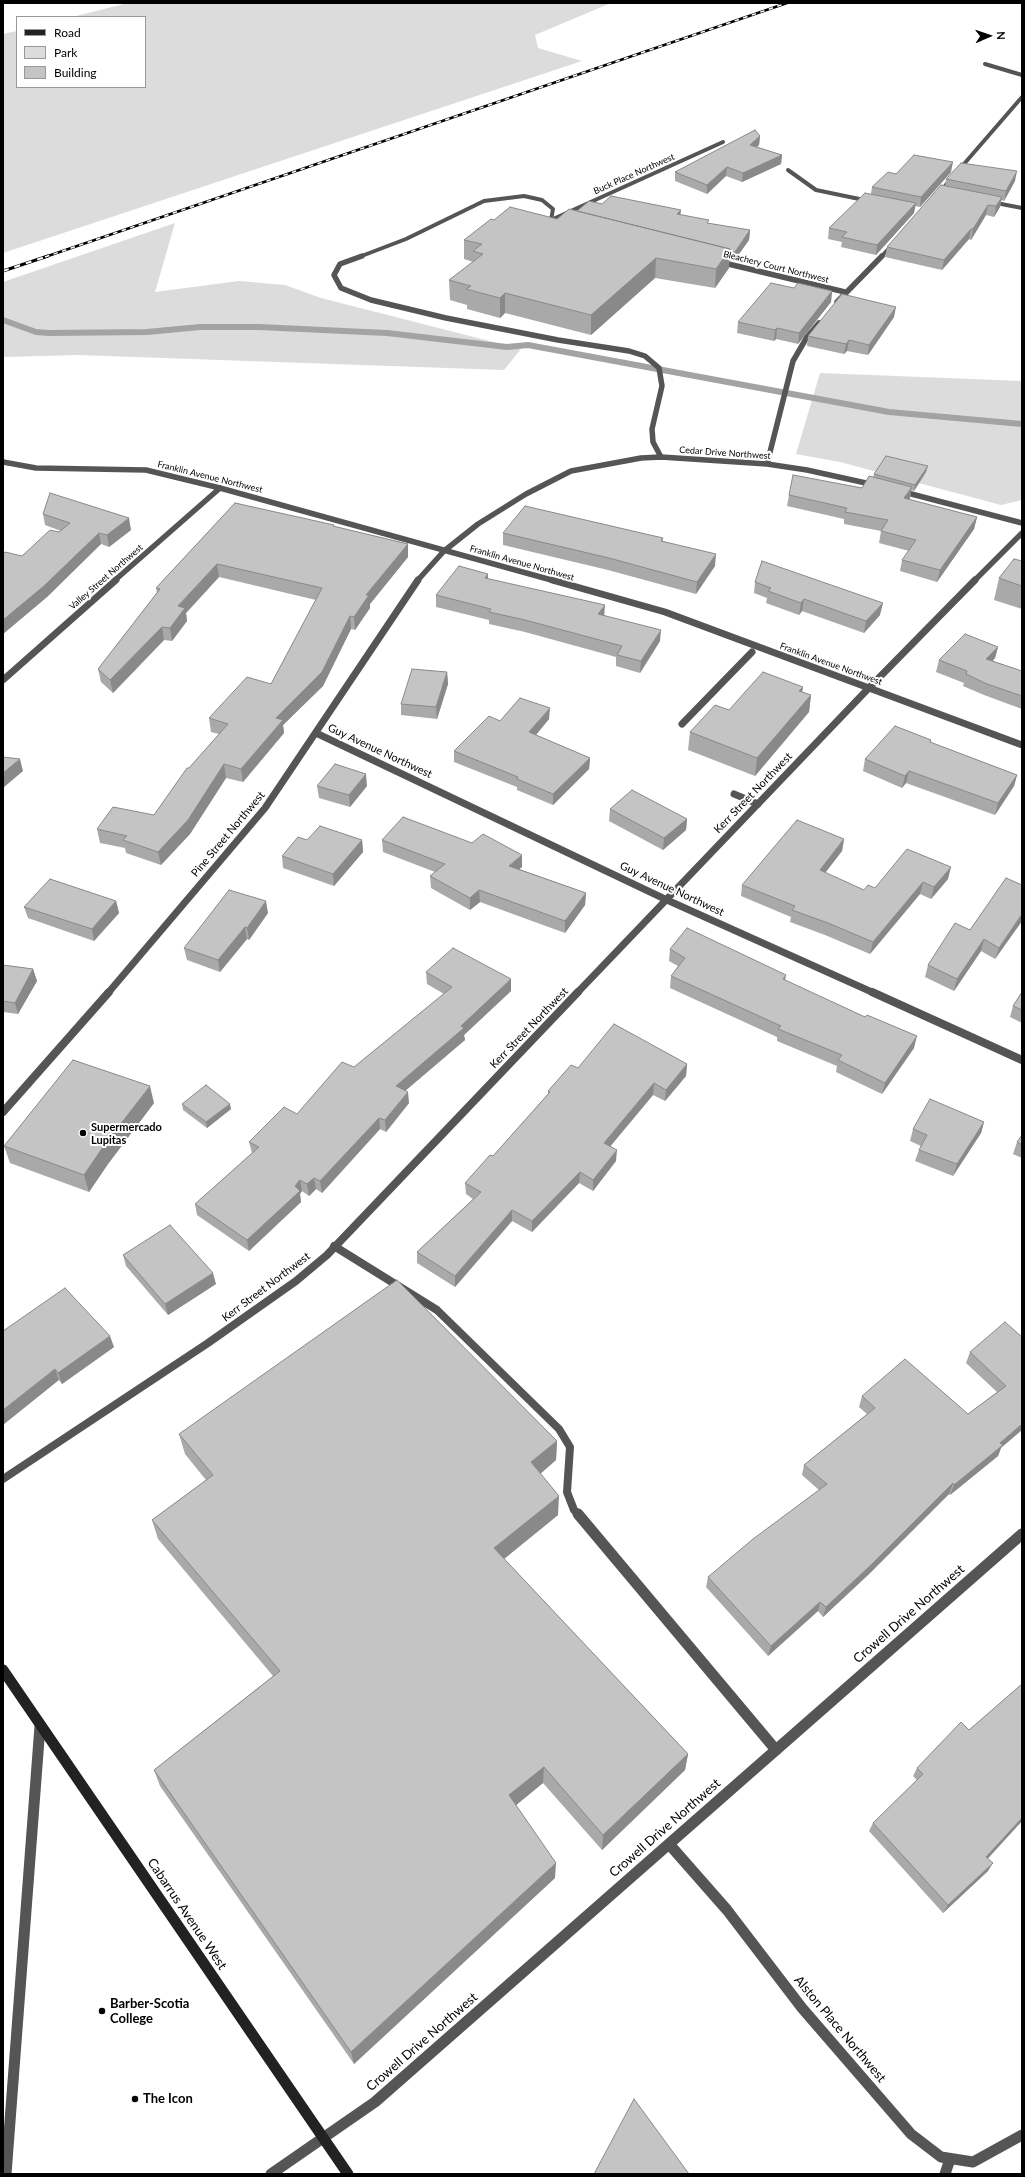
<!DOCTYPE html>
<style>
body{margin:0}
#map{position:relative;width:1025px;height:2177px;overflow:hidden;background:#fff;font-family:Lato,sans-serif}
canvas{display:block}
.frame{position:absolute;inset:0;border:4px solid #000;pointer-events:none}
.legend{position:absolute;left:16px;top:16px;width:130px;height:72px;box-sizing:border-box;background:#fff;border:1px solid #999;margin:0;padding:5px 7px;list-style:none;font-size:12px;color:#000}
.legend li{display:flex;align-items:center;gap:8px;height:20px}
.legend b{width:20px;border:1px solid #999}
.north{position:absolute;left:969px;top:16px;width:40px;height:40px;-webkit-text-stroke:3px #fff;paint-order:stroke;rotate:88deg;font-size:11px;font-weight:700;line-height:16px;text-align:center;color:#000}
.north::after{content:'';display:block;margin:auto;width:14px;height:18px;background:#000;clip-path:polygon(50% 0,100% 100%,50% 72%,0 100%)}
</style>
<div id="map">
<canvas width="1025" height="2177"></canvas>
<div class="frame"></div>
<ul class="legend">
<li><b style="height:5px;background:#222"></b>Road</li>
<li><b style="height:11px;background:#dcdcdc"></b>Park</li>
<li><b style="height:11px;background:#c4c4c4"></b>Building</li>
</ul>
<div class="north">N</div>
</div>
<script>
const c = document.querySelector('canvas').getContext('2d');
c.lineJoin = 'round';
function fillPath(path, color) {
  c.fillStyle = color;
  c.fill(path, 'evenodd');
}
function poly(rows) {
  const path = new Path2D();
  for (const r of rows) {
    path.moveTo(r[0], r[1]);
    for (let i = 2; i < r.length; i += 2) path.lineTo(r[i], r[i + 1]);
  }
  return path;
}
function strokePath(path, color, width, dash) {
  c.strokeStyle = color;
  c.lineWidth = width;
  c.lineCap = dash ? 'butt' : 'round';
  c.setLineDash(dash || []);
  c.stroke(path);
}
function drawText(font, color, halo, rows, align = 'center') {
  c.font = font + ' Lato,sans-serif';
  c.lineWidth = 4;
  c.setLineDash([]);
  c.textBaseline = 'middle';
  c.strokeStyle = halo;
  c.fillStyle = color;
  for (const [text, x, y, turn = 0] of rows) {
    c.save();
    c.translate(x, y);
    c.rotate((+turn || 0) * Math.PI / 180);
    c.textAlign = isNaN(turn) ? turn : align;
    if (halo) c.strokeText(text, 0, 0);
    c.fillText(text, 0, 0);
    c.restore();
  }
}
fillPath(poly([
 [128,3,611,3,535,35,538,48,582,61,3,253,3,34,17,31,17,87,145,87,145,17,72,17],
 [175,223,155,292,239,281,285,285,321,298,521,349,504,370,78,355,3,357,3,282],
 [820,373,1022,381,1022,500,1001,505,840,462,796,454]
]), '#dcdcdc');
strokePath(poly([
 [3,320,36,332,49,333,147,332,200,327,259,327,387,333,507,347,528,345,889,412,1022,424]
]), '#a3a3a3', 6);
strokePath(poly([
 [985,64,1022,75],
 [788,170,816,190,869,201],
 [359,257,406,239,484,201,524,196,542,200,553,209,551,220]
]), '#555', 4);
strokePath(poly([
 [362,256,340,264,334,275,341,288,371,300,446,318,558,340,629,351,645,356,659,368,662,386,652,429,653,442,661,457]
]), '#555', 5.5);
strokePath(poly([
 [682,724,752,652],
 [734,794,758,804]
]), '#555', 7);
strokePath(poly([
 [334,1246,437,1310,559,1429,570,1447,567,1492,574,1510,579,1515]
]), '#555', 8);
strokePath(poly([
 [578,1514,776,1750],
 [945,2174,950,2159]
]), '#555', 11);
strokePath(poly([
 [938,194,1022,97],
 [991,202,1022,208],
 [551,220,723,142],
 [881,257,893,244]
]), '#555', 4);
strokePath(poly([
 [720,262,845,292],
 [837,302,882,256],
 [3,462,36,468,146,470,220,488,555,581],
 [767,464,793,361,807,337,819,323],
 [900,491,1022,523],
 [114,581,220,488],
 [417,581,444,551,478,524,526,494,571,471,641,458,661,457,767,464,807,470,875,485]
]), '#555', 5.5);
strokePath(poly([
 [552,580,665,612,1022,745],
 [3,680,116,580],
 [316,733,667,900,874,993],
 [108,993,265,808,418,580]
]), '#555', 7);
strokePath(poly([
 [872,992,1022,1060],
 [3,1112,109,992]
]), '#555', 8);
strokePath(poly([
 [669,1844,727,1910,802,2008,911,2134,941,2157,973,2162,1022,2135],
 [6,2174,40,1726],
 [271,2174,375,2102,1022,1534]
]), '#555', 11);
strokePath(poly([
 [974,581,1022,533]
]), '#555', 5.5);
strokePath(poly([
 [577,993,864,693,975,580]
]), '#555', 7);
strokePath(poly([
 [3,1479,208,1343,296,1281,327,1255,578,992]
]), '#555', 8);
strokePath(poly([
 [3,1670,348,2174]
]), '#222', 11);
const railFar1 = poly([
 [45,257,787,3]
]);
const rail = poly([
 [3,271,48,256]
]);
strokePath(railFar1, '#000', 2.5);
strokePath(rail, '#000', 3);
strokePath(railFar1, '#fff', 1.5, [4.5]);
strokePath(rail, '#fff', 2, [6]);
fillPath(poly([
 [760,136,759,145,757,147,782,155,781,164,742,182,726,176,707,194,675,181,675,172],
 [951,172,920,207,915,206,914,213,876,255,841,247,842,242,828,239,829,228,871,194,872,187,896,174],
 [946,179,1015,181,1004,201,1001,200,1000,207,994,217,986,215,971,240,969,239,942,270,885,257,887,247,945,186],
 [602,204,680,215,709,224,750,230,749,240,734,261,729,260,729,268,715,288,655,278,591,335,505,313,500,318,467,309,467,305,450,300,449,280,473,262,464,259,464,240,494,220,557,219,577,211],
 [794,288,832,291,831,302,798,344,776,339,774,341,737,333,738,322],
 [894,317,868,355,847,351,844,354,807,346,808,336],
 [926,472,914,491,911,490,910,498,909,500,977,517,974,529,937,582,900,571,902,560,909,551,879,543,881,531,844,524,844,519,787,506,789,495,862,488,873,477,874,474],
 [235,503,408,544,408,557,370,604,370,608,355,630,351,629,323,686,283,725,284,733,243,782,226,778,190,834,161,865,126,853,125,848,100,843,97,829,154,815,189,768,219,734,211,732,209,718,271,684,316,600,219,577,186,613,187,621,172,641,164,640,113,693,101,682,98,669,157,593,156,588],
 [43,514,131,530,109,547,101,544,47,597,3,634,3,554,22,556,61,531,45,525],
 [503,533,663,538,663,541,715,566,696,594,608,570,503,545],
 [1022,561,1022,609,994,600,999,578],
 [488,574,488,579,604,615,660,641,640,673,616,666,616,657,525,632,489,624,489,620,436,607,436,595],
 [755,582,880,615,864,633,802,611,799,615,766,603,767,598,754,593],
 [998,647,995,658,993,661,1022,671,1022,709,984,695,963,686,964,683,936,672,939,660],
 [447,672,448,684,437,719,401,715,401,704],
 [803,687,802,692,811,695,809,712,755,776,688,750,690,732,729,710],
 [549,719,536,735,590,758,589,769,553,805,517,790,517,787,454,762,454,751,500,721],
 [931,740,931,743,1017,775,1014,786,995,815,906,783,902,788,863,771,865,759],
 [317,786,367,786,350,807,319,798],
 [610,809,687,819,686,830,663,850,609,821],
 [844,839,842,851,825,873,864,890,875,888,948,879,931,899,920,894,870,954,825,935,790,922,791,917,741,896,742,885],
 [307,840,362,840,363,852,334,886,283,868,282,856],
 [382,840,522,867,519,869,586,893,585,905,565,933,480,902,470,910,431,888,430,876,435,872,383,852],
 [1022,885,1022,921,995,959,981,951,954,991,925,977,928,965],
 [116,901,119,913,94,941,28,918,24,907],
 [268,913,249,940,247,939,220,972,187,960,184,948],
 [670,949,785,980,914,1048,882,1094,836,1072,837,1066,777,1041,777,1037,670,988,671,976,678,966,669,961],
 [3,965,33,969,37,981,18,1014,3,1012],
 [426,972,511,991,464,1035,465,1040,405,1090,409,1103,386,1132,380,1129,322,1193,316,1189,309,1196,302,1191,300,1194,301,1202,249,1251,197,1215,195,1204,252,1153,249,1142,297,1114,444,994,427,984],
 [1022,992,1022,1023,1010,1017,1013,1006],
 [687,1064,686,1076,665,1101,653,1095,610,1146,616,1161,593,1191,579,1183,532,1232,512,1221,455,1287,417,1263,417,1252,473,1199,466,1194,465,1183,493,1156,548,1094,548,1091,578,1068],
 [154,1103,108,1164,89,1192,10,1163,4,1146],
 [182,1104,231,1109,207,1128,183,1110],
 [984,1122,981,1133,953,1176,915,1161,919,1150,921,1146,910,1141,913,1129],
 [1022,1135,1022,1158,1013,1154,1017,1142],
 [123,1255,216,1284,168,1315,126,1266],
 [3,1331,114,1347,62,1384,59,1380],
 [1022,1337,1001,1448,998,1456,950,1495,949,1494,868,1575,823,1617,818,1611,768,1656,706,1587,708,1577,819,1490,802,1475,804,1465,867,1414,859,1407,862,1396,968,1414,997,1392,966,1363,970,1352],
 [179,1434,557,1441,556,1460,540,1474,558,1515,504,1559,688,1754,685,1770,602,1850,543,1783,516,1805,555,1878,354,2064,160,1786,154,1770,273,1676,158,1539,152,1520,206,1480,185,1454],
 [1022,1684,1022,1821,988,1858,988,1871,943,1913,869,1831,873,1823,917,1780,913,1776,917,1768,969,1730]
]), '#a9a9a9');
fillPath(poly([
 [760,136,759,145,749,154,750,145],
 [782,155,781,164,742,182,743,173],
 [953,162,951,172,920,207,921,197],
 [727,167,726,176,707,194,707,185],
 [1017,171,1015,181,1004,201,1006,191],
 [1002,197,1000,207,994,217,996,206],
 [916,203,914,213,876,255,877,245],
 [988,205,986,215,971,240,973,229],
 [681,210,680,219,677,214],
 [971,229,969,239,942,270,944,260],
 [750,230,749,240,734,261,735,252],
 [730,249,729,268,715,288,716,269],
 [656,258,655,278,591,335,591,315],
 [832,291,831,302,798,344,799,333],
 [505,293,505,313,500,318,500,298],
 [896,307,894,317,868,355,869,345],
 [777,328,776,339,774,341,775,330],
 [849,340,847,351,844,354,846,344],
 [928,466,926,472,914,491,915,485],
 [912,487,910,498,902,510,904,498],
 [977,517,974,529,937,582,940,570],
 [129,518,131,530,109,547,107,535],
 [99,533,101,544,47,597,3,634,3,620],
 [408,544,408,557,370,604,370,608,355,630,354,617,366,595],
 [716,554,715,566,696,594,697,582],
 [217,564,219,577,186,613,187,621,172,641,170,628,178,606],
 [488,574,488,586,485,578],
 [804,599,802,611,799,615,801,603],
 [883,603,880,615,864,633,866,621],
 [605,605,604,617,598,614],
 [350,616,351,629,323,686,283,725,284,733,243,782,241,769,276,718],
 [162,627,164,640,113,693,110,680],
 [661,630,660,641,640,673,641,661],
 [998,647,995,658,983,670,986,659],
 [447,672,448,684,437,719,436,707],
 [803,687,800,704,799,691],
 [811,695,809,712,755,776,757,758],
 [550,708,549,719,529,743,529,732],
 [590,758,589,769,553,805,553,794],
 [20,759,23,771,3,788,3,773],
 [224,764,226,778,190,834,161,865,158,852],
 [909,771,906,783,902,788,905,776],
 [366,774,367,786,350,807,349,795],
 [1017,775,1014,786,995,815,998,803],
 [687,819,686,830,663,850,664,838],
 [844,839,842,851,818,882,820,870],
 [362,840,363,852,334,886,333,874],
 [522,855,522,867,509,877,509,866],
 [951,867,948,879,931,899,934,887],
 [923,882,920,894,870,954,873,942],
 [479,890,480,902,470,910,470,898],
 [586,893,585,905,565,933,565,921],
 [116,901,119,913,94,941,92,929],
 [266,901,268,913,249,940,247,928],
 [1022,914,1022,921,995,959,999,948],
 [245,927,247,939,220,972,218,960],
 [984,939,981,951,954,991,957,979],
 [33,969,37,981,18,1014,15,1003],
 [786,975,784,986,783,979],
 [511,979,511,991,464,1035,465,1040,397,1098,396,1086],
 [917,1036,914,1048,882,1094,885,1083],
 [687,1064,686,1076,665,1101,666,1090],
 [654,1083,653,1095,604,1154,604,1143],
 [150,1086,154,1103,108,1164,89,1192,84,1175,103,1147],
 [408,1092,409,1103,386,1132,385,1120],
 [230,1104,231,1109,207,1128,206,1122],
 [379,1118,380,1129,322,1193,320,1181],
 [984,1122,981,1133,953,1176,957,1164],
 [617,1150,616,1161,593,1191,593,1180],
 [580,1172,579,1183,532,1232,532,1221],
 [314,1178,316,1189,309,1196,307,1184],
 [300,1180,302,1191,300,1194,301,1202,249,1251,247,1240],
 [512,1210,512,1221,455,1287,455,1276],
 [213,1273,216,1284,168,1315,165,1304],
 [110,1336,114,1347,62,1384,58,1373],
 [55,1369,59,1380,3,1425,3,1410],
 [1022,1424,1022,1430,1001,1448,998,1456,950,1495,954,1485,1000,1443],
 [557,1441,556,1460,531,1482,531,1462],
 [953,1483,949,1494,868,1575,823,1617,826,1607],
 [559,1496,558,1515,494,1567,494,1548],
 [820,1602,818,1611,768,1656,771,1646],
 [688,1754,685,1770,602,1850,603,1835],
 [544,1767,543,1783,509,1811,509,1795],
 [1022,1818,1022,1821,982,1865,986,1857],
 [556,1863,555,1878,354,2064,351,2052],
 [993,1863,988,1871,943,1913,948,1905]
]), '#898989');
const building = poly([
 [755,130,760,136,750,145,782,155,743,173,727,167,707,185,675,172,755,130],
 [914,155,953,162,921,197,872,187,888,172,896,174,914,155],
 [961,163,1017,171,1006,191,946,179,961,163],
 [941,185,1002,197,996,206,988,205,973,229,971,229,944,260,887,247,941,185],
 [865,193,916,203,877,245,842,237,847,232,829,228,865,193],
 [611,196,681,210,677,214,709,220,707,223,750,230,735,252,730,251,730,249,577,211,589,201,602,204,611,196],
 [510,207,557,219,569,209,730,249,716,269,656,258,591,315,505,293,500,298,466,289,471,286,449,280,483,254,473,251,482,244,464,240,491,219,494,220,510,207],
 [771,283,794,288,798,283,832,291,799,333,777,328,775,330,738,322,771,283],
 [842,294,896,307,869,345,849,340,846,344,808,336,842,294],
 [886,456,928,466,915,485,874,474,886,456],
 [793,475,862,488,869,476,912,487,904,498,977,517,940,570,902,560,916,540,881,531,888,520,845,512,847,508,789,495,793,475],
 [50,493,129,518,107,535,99,533,44,586,3,620,3,554,5,552,22,556,50,530,59,532,70,523,43,514,50,493],
 [235,503,334,525,333,526,408,544,366,595,369,595,354,617,350,616,322,672,276,718,283,720,241,769,224,764,188,820,158,852,123,840,127,836,97,829,113,807,154,815,187,768,189,768,228,724,209,718,247,677,271,684,322,588,217,564,178,606,185,608,170,628,162,627,110,680,98,669,160,589,156,588,235,503],
 [525,506,663,538,661,541,716,554,697,582,609,558,503,533,525,506],
 [1014,559,1022,561,1022,586,999,578,1014,559],
 [762,561,883,603,866,621,804,599,801,603,768,591,771,588,755,582,762,561],
 [459,566,488,574,485,578,605,605,598,614,661,630,641,661,617,655,622,646,525,620,489,612,491,609,436,595,459,566],
 [965,634,998,647,986,659,1022,671,1022,696,987,684,966,674,967,671,939,660,965,634],
 [412,669,447,672,436,707,401,704,412,669],
 [763,672,803,687,799,691,811,695,757,758,690,732,715,705,729,710,763,672],
 [520,698,550,708,529,732,590,758,553,794,517,779,518,777,454,751,489,716,500,721,520,698],
 [895,726,931,740,930,742,1017,775,998,803,909,771,905,776,865,759,895,726],
 [3,757,20,759,3,773,3,757],
 [335,764,366,774,349,795,317,786,335,764],
 [632,790,687,819,664,838,610,809,632,790],
 [403,817,472,843,483,834,522,855,509,866,586,893,565,921,479,890,470,898,430,876,445,864,382,840,403,817],
 [797,820,844,839,820,870,864,890,868,885,875,888,907,849,951,867,934,887,923,882,873,942,828,923,792,910,795,906,742,885,797,820],
 [320,826,362,840,333,874,282,856,298,837,307,840,320,826],
 [1006,878,1022,885,1022,914,999,948,984,939,957,979,928,965,955,923,970,930,1006,878],
 [50,879,116,901,92,929,24,907,50,879],
 [229,890,266,901,247,928,245,927,218,960,184,948,229,890],
 [687,928,786,975,783,979,865,1017,867,1015,917,1036,885,1083,838,1060,842,1055,778,1029,781,1026,671,976,685,958,670,949,687,928],
 [453,948,511,979,461,1026,464,1028,396,1086,408,1092,385,1120,379,1118,320,1181,314,1178,307,1184,300,1180,295,1186,300,1191,247,1240,195,1204,259,1147,249,1142,284,1107,297,1114,342,1062,354,1067,452,987,426,972,453,948],
 [3,965,33,969,15,1003,3,1001,3,965],
 [1022,992,1022,1010,1013,1006,1022,992],
 [614,1024,687,1064,666,1090,654,1083,604,1143,617,1150,593,1180,580,1172,532,1221,512,1210,455,1276,417,1252,481,1192,465,1183,490,1155,493,1156,550,1092,548,1091,571,1065,578,1068,614,1024],
 [73,1060,150,1086,103,1147,84,1175,4,1146,73,1060],
 [206,1085,230,1104,206,1122,182,1104,206,1085],
 [930,1099,984,1122,957,1164,919,1150,927,1135,913,1129,930,1099],
 [1022,1135,1022,1145,1017,1142,1022,1135],
 [170,1225,213,1273,165,1304,123,1255,170,1225],
 [397,1280,557,1441,531,1462,559,1496,494,1548,688,1754,603,1835,544,1767,509,1795,556,1863,351,2052,154,1770,280,1671,152,1520,213,1475,179,1434,397,1280],
 [65,1288,110,1336,58,1373,55,1369,3,1410,3,1331,65,1288],
 [1005,1322,1022,1337,1022,1424,1000,1443,1003,1445,954,1485,953,1483,871,1565,826,1607,820,1602,771,1646,708,1577,753,1539,827,1484,804,1465,875,1408,862,1396,905,1359,968,1414,1006,1386,970,1352,1005,1322],
 [1022,1684,1022,1818,986,1857,993,1863,948,1905,873,1823,923,1774,917,1768,961,1722,969,1730,1022,1684],
 [634,2099,689,2174,594,2174,634,2099]
]);
fillPath(building, '#c4c4c4');
strokePath(building, '#898989', 1);
for (const [x, y, r, color] of [
 [83,1133,4,"#000"],
 [102,2011,4,"#000"],
 [135,2099,4,"#000"]
]) {
  const dot = new Path2D();
  dot.arc(x, y, r, 0, 2 * Math.PI);
  c.fillStyle = color;
  c.fill(dot);
  strokePath(dot, '#fff', 1.5);
}
drawText('9px', '#000', '#fff', [
 ["Buck Place Northwest",634,174,-24],
 ["Bleachery Court Northwest",776,267,14],
 ["Cedar Drive Northwest",725,453,4],
 ["Franklin Avenue Northwest",210,477,14],
 ["Franklin Avenue Northwest",522,563,16],
 ["Valley Street Northwest",106,577,-41],
 ["Franklin Avenue Northwest",831,664,20]
]);
drawText('11px', '#000', '#fff', [
 ["Guy Avenue Northwest",380,751,25],
 ["Kerr Street Northwest",753,793,-46],
 ["Pine Street Northwest",228,834,-50],
 ["Guy Avenue Northwest",672,889,25],
 ["Kerr Street Northwest",529,1028,-46],
 ["Kerr Street Northwest",266,1287,-37]
]);
drawText('bold 11px', '#000', '#fff', [
 ["Supermercado",91,1127],
 ["Lupitas",91,1140]
], 'left');
drawText('13px', '#000', '#fff', [
 ["Crowell Drive Northwest",909,1614,-41],
 ["Crowell Drive Northwest",665,1828,-41],
 ["Cabarrus Avenue West",187,1914,56],
 ["Alston Place Northwest",840,2029,50],
 ["Crowell Drive Northwest",422,2042,-41]
]);
drawText('bold 13px', '#000', '#fff', [
 ["Barber-Scotia",110,2004],
 ["College",110,2019],
 ["The Icon",143,2099]
], 'left');
</script>
